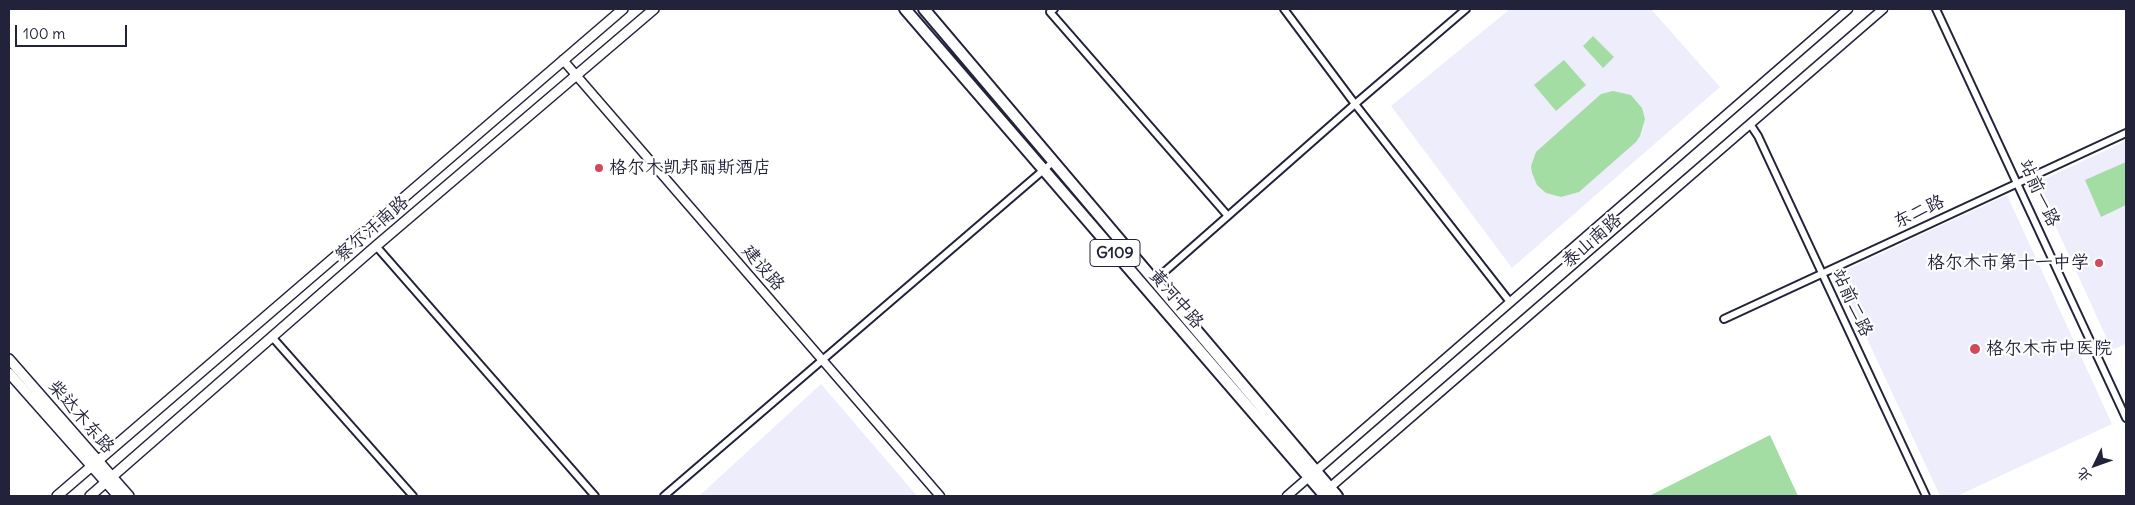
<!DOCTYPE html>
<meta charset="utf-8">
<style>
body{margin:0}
#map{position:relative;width:2135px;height:505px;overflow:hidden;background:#fff;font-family:Delius,"LXGW WenKai TC",sans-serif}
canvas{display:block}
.frame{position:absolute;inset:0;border:10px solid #22223b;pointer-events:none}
.north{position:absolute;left:2070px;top:440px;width:50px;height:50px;-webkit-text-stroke:4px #fff;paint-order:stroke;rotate:228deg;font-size:14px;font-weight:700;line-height:20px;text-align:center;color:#22223b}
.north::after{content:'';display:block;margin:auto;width:18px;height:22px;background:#22223b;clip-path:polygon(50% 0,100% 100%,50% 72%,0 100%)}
.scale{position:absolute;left:15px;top:25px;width:112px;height:22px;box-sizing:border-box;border:2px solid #22223b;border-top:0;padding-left:6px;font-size:15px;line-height:18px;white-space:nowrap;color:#22223b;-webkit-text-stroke:4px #fff;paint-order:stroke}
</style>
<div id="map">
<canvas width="2135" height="505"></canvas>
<div class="frame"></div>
<div class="north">北</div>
<div class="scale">100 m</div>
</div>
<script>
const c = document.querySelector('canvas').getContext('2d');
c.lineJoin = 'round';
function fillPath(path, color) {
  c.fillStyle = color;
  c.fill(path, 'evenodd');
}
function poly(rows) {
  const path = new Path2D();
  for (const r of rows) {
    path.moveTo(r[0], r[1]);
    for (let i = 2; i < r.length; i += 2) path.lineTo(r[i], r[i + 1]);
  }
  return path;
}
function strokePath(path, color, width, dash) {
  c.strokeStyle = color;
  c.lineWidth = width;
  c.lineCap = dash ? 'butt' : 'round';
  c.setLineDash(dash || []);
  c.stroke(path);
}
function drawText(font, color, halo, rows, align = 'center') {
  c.font = font + ' Delius,"LXGW WenKai TC",sans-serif';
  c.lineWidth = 4.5;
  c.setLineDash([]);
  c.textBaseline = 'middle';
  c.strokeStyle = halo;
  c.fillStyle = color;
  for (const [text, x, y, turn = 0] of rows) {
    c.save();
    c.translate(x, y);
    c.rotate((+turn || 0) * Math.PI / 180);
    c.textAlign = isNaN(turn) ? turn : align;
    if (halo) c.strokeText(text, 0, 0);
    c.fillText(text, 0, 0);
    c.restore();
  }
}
fillPath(poly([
 [1510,9,1651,9,1720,87,1512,268,1391,106],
 [2126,141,2126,344,2112,350,2036,183],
 [2007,195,2112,424,1957,496,1940,496,1837,274],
 [821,384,917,496,699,496]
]), '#eeedfc');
fillPath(poly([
 [1593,36,1614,57,1603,68,1583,46],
 [1564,60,1586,85,1556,111,1534,85],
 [1613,91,1631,95,1642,108,1645,119,1640,136,1636,142,1579,192,1561,197,1546,193,1537,185,1532,173,1531,166,1536,152,1601,94],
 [2126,162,2126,205,2101,217,2085,180],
 [1770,435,1798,496,1649,496]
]), '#a3dda3');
const minor = poly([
 [1054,9,1050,12,1228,216],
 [1284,9,1355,104,1510,302],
 [1936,9,2126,418],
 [1750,124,1758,136,1926,496],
 [376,246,595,496],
 [1154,281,1355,104,1466,9],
 [1724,319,2126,133],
 [273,338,413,496],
 [664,496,1054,161]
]);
const tertiary = poly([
 [563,60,940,496],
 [1327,490,1883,9],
 [1287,496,1848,9]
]);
const secondary = poly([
 [9,359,129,496],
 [9,373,118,496],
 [57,496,623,9],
 [90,496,376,246,654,9]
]);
const trunk = poly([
 [905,9,1325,496],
 [924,9,1337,496]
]);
strokePath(minor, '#22223b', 10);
strokePath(tertiary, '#22223b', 11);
strokePath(secondary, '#22223b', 12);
strokePath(trunk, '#22223b', 14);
strokePath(minor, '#fff', 6);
strokePath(tertiary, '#fff', 8);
strokePath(secondary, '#fff', 9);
strokePath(trunk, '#fff', 10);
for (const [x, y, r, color] of [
 [599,168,5,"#d1495b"],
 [2099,263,5,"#d1495b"],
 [1975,349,6,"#d1495b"]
]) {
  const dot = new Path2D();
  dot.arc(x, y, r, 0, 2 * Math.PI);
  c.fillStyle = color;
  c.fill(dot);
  strokePath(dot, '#fff', 2);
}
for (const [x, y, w] of [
 [1115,253,50]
]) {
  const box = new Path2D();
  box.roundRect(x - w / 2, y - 13.5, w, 27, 4);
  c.fillStyle = '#fff';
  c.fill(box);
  strokePath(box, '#22223b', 1);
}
drawText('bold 16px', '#22223b', null, [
 ["G109",1115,253]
]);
drawText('18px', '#22223b', '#fff', [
 ["格尔木凯邦丽斯酒店",609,168],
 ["格尔木市第十一中学",2089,263,"right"],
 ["格尔木市中医院",1986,349]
], 'left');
drawText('18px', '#22223b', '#fff', [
 ["站前一路",2039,193,65],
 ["东二路",1919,212,-25],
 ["察尔汗南路",372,229,-41],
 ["泰山南路",1592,241,-41],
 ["建设路",763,268,49],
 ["黄河中路",1176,299,49],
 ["站前二路",1852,303,65],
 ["柴达木东路",81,417,49]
]);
</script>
